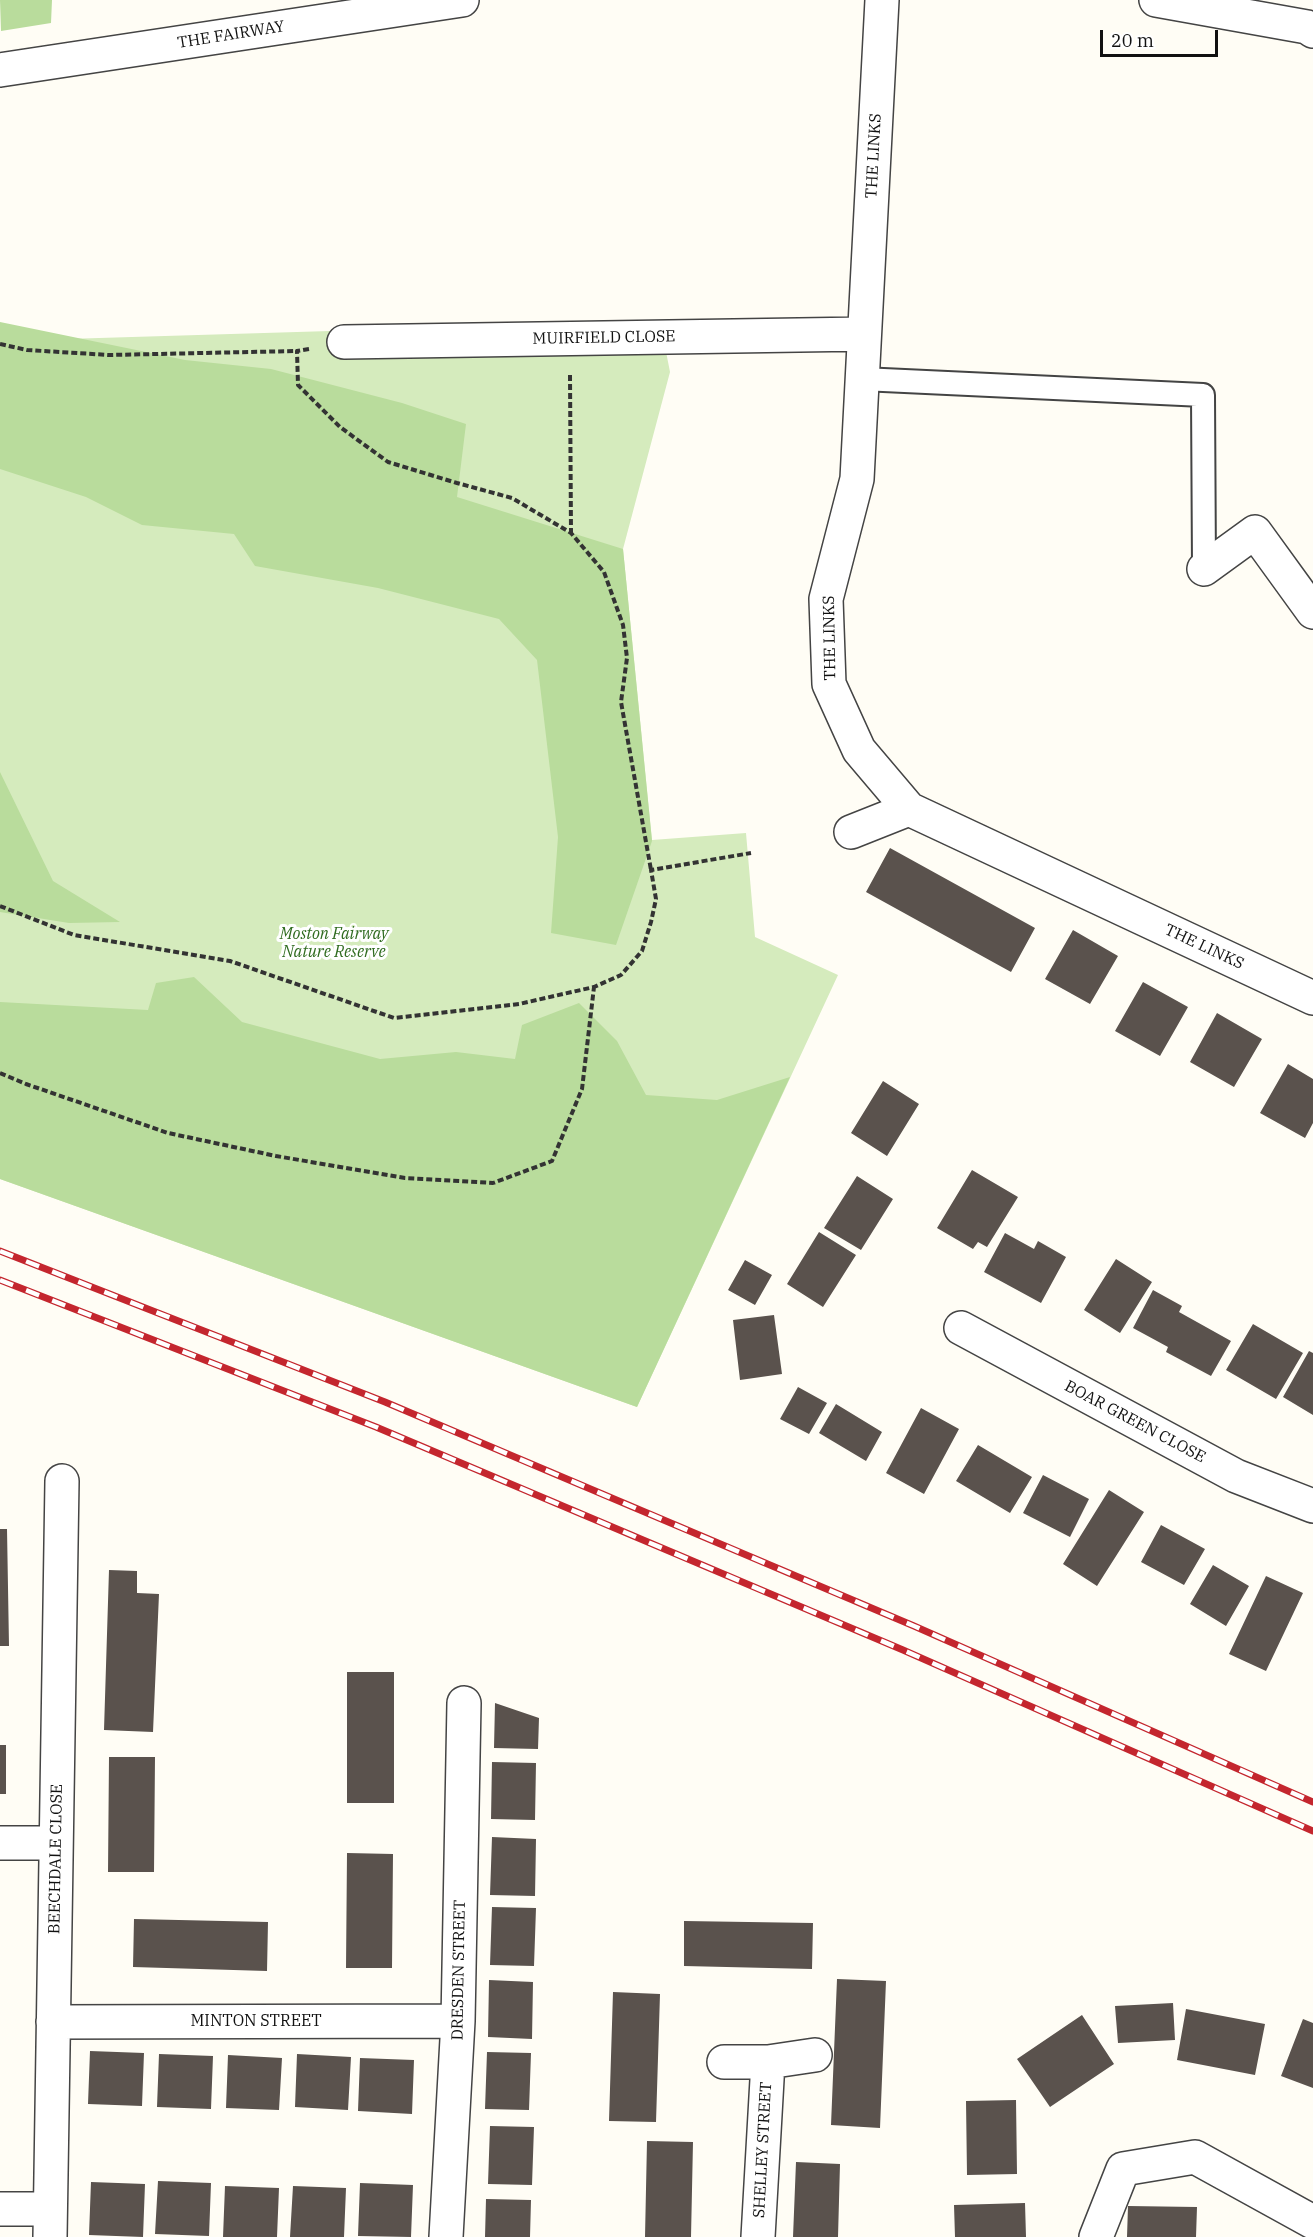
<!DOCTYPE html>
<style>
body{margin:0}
#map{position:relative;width:1313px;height:2237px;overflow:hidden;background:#fffdf5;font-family:"IBM Plex Serif",serif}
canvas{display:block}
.scale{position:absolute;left:1100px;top:30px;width:118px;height:27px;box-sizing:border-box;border:3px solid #111;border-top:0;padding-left:8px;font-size:18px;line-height:21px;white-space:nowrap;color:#111;-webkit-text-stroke:4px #fff;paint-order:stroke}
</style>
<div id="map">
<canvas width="1313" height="2237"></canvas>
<div class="scale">20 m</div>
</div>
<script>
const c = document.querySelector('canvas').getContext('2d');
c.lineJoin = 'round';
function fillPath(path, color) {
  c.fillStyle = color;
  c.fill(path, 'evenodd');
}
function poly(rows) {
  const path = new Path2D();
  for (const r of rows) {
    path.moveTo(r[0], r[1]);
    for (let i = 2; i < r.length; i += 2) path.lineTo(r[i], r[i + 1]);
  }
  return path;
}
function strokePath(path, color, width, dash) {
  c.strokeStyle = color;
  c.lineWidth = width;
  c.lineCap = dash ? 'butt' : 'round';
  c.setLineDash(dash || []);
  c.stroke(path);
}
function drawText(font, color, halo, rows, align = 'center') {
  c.font = font + ' "IBM Plex Serif",serif';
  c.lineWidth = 6;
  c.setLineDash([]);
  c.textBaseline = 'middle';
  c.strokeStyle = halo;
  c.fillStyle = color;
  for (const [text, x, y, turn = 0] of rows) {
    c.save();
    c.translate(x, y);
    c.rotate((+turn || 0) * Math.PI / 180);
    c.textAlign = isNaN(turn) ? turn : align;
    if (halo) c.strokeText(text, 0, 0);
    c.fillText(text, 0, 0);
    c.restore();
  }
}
fillPath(poly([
 [660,321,670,372,623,549,652,840,746,833,755,937,838,975,637,1407,0,1179,0,341]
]), '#d5ebbd');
fillPath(poly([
 [0,0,52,0,51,23,1,31],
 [0,322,185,360,271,369,402,403,466,424,457,497,623,549,652,841,616,945,551,933,558,837,537,660,499,619,378,588,255,566,234,534,142,525,86,497,0,469],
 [0,772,53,881,120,922,69,923,0,912],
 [194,977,242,1022,380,1059,456,1052,515,1059,522,1025,579,1003,617,1041,646,1095,717,1100,790,1077,637,1407,0,1179,0,1002,148,1010,156,983]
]), '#b9dc9c');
fillPath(poly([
 [890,848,1035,928,1011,972,866,892],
 [1073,930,1118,956,1090,1004,1045,979],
 [1143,982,1188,1007,1160,1056,1115,1031],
 [1217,1013,1262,1039,1234,1087,1190,1062],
 [1288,1064,1313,1079,1313,1123,1305,1138,1260,1113],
 [883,1081,919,1104,887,1156,851,1133],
 [972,1170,1018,1197,987,1247,978,1242,973,1249,937,1228],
 [857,1176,893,1199,861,1250,824,1228],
 [819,1232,856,1255,823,1307,787,1284],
 [1005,1233,1034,1249,1038,1241,1066,1257,1041,1303,984,1272],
 [1116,1259,1152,1282,1120,1333,1084,1310],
 [745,1260,772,1275,755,1305,728,1290],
 [1153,1290,1182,1306,1179,1312,1231,1341,1211,1376,1166,1352,1168,1347,1133,1328],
 [774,1315,782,1374,740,1380,733,1320],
 [1253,1324,1303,1353,1276,1399,1226,1370],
 [1309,1351,1313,1353,1313,1415,1283,1397],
 [798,1387,827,1403,809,1434,780,1419],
 [836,1404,882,1432,866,1461,819,1433],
 [921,1408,959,1429,924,1494,886,1473],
 [978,1445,1032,1477,1010,1513,956,1481],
 [1043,1475,1089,1499,1070,1537,1023,1513],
 [1109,1490,1144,1512,1097,1586,1063,1564],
 [1161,1525,1205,1549,1184,1585,1141,1562],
 [0,1529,7,1529,9,1646,0,1646],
 [1213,1565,1249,1586,1226,1626,1190,1604],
 [109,1570,137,1571,137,1593,159,1594,153,1732,104,1730],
 [1266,1576,1303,1593,1266,1671,1229,1654],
 [347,1672,394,1672,394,1803,347,1803],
 [495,1703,539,1718,538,1749,494,1748],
 [0,1745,6,1745,6,1794,0,1794],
 [109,1757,155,1757,154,1872,108,1872],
 [492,1762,536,1763,535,1820,491,1819],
 [492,1837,536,1839,535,1896,490,1895],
 [347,1853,393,1854,392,1968,346,1968],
 [492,1907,536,1908,534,1966,490,1965],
 [134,1919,268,1922,267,1971,133,1967],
 [684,1921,813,1923,812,1969,684,1966],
 [837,1979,886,1981,880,2128,831,2125],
 [489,1980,533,1982,532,2039,488,2037],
 [613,1992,660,1994,656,2122,609,2121],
 [1173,2003,1175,2040,1118,2043,1115,2006],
 [1186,2009,1265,2024,1255,2075,1177,2060],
 [1082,2015,1114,2064,1050,2107,1017,2059],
 [1303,2019,1313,2023,1313,2088,1281,2076],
 [90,2051,144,2053,142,2106,88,2104],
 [487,2052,531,2053,529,2110,485,2109],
 [159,2054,213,2056,211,2109,157,2107],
 [297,2054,351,2057,348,2110,295,2107],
 [228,2055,282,2058,279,2110,226,2108],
 [360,2058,414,2060,412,2114,358,2111],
 [1016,2100,1017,2174,967,2175,966,2101],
 [490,2126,534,2127,532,2185,488,2184],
 [647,2141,693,2142,691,2237,645,2237],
 [796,2162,840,2164,838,2237,793,2237],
 [158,2181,211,2183,209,2236,155,2234],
 [91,2182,145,2184,143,2237,89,2235],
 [360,2183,413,2185,411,2237,358,2236],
 [225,2186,279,2188,277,2237,223,2237],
 [293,2186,346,2188,344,2237,290,2237],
 [486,2199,531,2200,530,2237,485,2237],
 [1025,2203,1026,2237,955,2237,954,2205],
 [1128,2206,1197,2207,1196,2237,1127,2237]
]), '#5a524d');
const lane = poly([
 [862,379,1203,395,1204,569]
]);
const street = poly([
 [882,0,857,479,826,599,829,684,859,750,909,809,1313,998],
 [1156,0,1307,27,1313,31],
 [0,70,462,0],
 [344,342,864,334],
 [1204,569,1255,532,1313,612],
 [851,832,909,809],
 [961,1328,1236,1476,1313,1506],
 [0,1843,56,1843],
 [53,2022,458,2021],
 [724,2062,768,2062,815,2055],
 [0,2209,50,2209],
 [50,2237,62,1481],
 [446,2237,458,2021,464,1703],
 [758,2237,768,2062],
 [1096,2237,1123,2169,1195,2157,1313,2222]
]);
strokePath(lane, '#444', 26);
strokePath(street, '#444', 36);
strokePath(poly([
 [0,344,27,350,109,355,297,351],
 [309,349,297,351,298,385,340,427,388,462,457,483,512,498,571,533,604,572,623,625,627,658,621,702,651,870],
 [570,375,571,533],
 [0,906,74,935,230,961,394,1018,519,1004,594,987,621,975,642,951,651,922,656,899,651,870,751,853],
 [0,1073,26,1084,168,1133,276,1156,405,1178,493,1183,552,1161,582,1089,594,987]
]), '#333', 4, [6, 3]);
strokePath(lane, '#fff', 22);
strokePath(street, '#fff', 33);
const rail = poly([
 [0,1251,385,1402,914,1626,1313,1802],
 [0,1280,376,1427,903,1650,1313,1831]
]);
strokePath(rail, '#c4262e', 7);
strokePath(rail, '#fff', 4.5, [14]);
drawText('16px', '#111', '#fff', [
 ["THE FAIRWAY",231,35,-9],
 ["THE LINKS",874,156,-87],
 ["MUIRFIELD CLOSE",604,338,-1],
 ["THE LINKS",830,638,-91],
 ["THE LINKS",1204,947,25],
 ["BOAR GREEN CLOSE",1135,1422,28],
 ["BEECHDALE CLOSE",56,1859,-89],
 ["DRESDEN STREET",459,1970,-89],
 ["MINTON STREET",256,2021],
 ["SHELLEY STREET",763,2150,-87]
]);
drawText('italic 16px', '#2f6b1f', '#fff', [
 ["Moston Fairway",334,934],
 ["Nature Reserve",334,952]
]);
</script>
